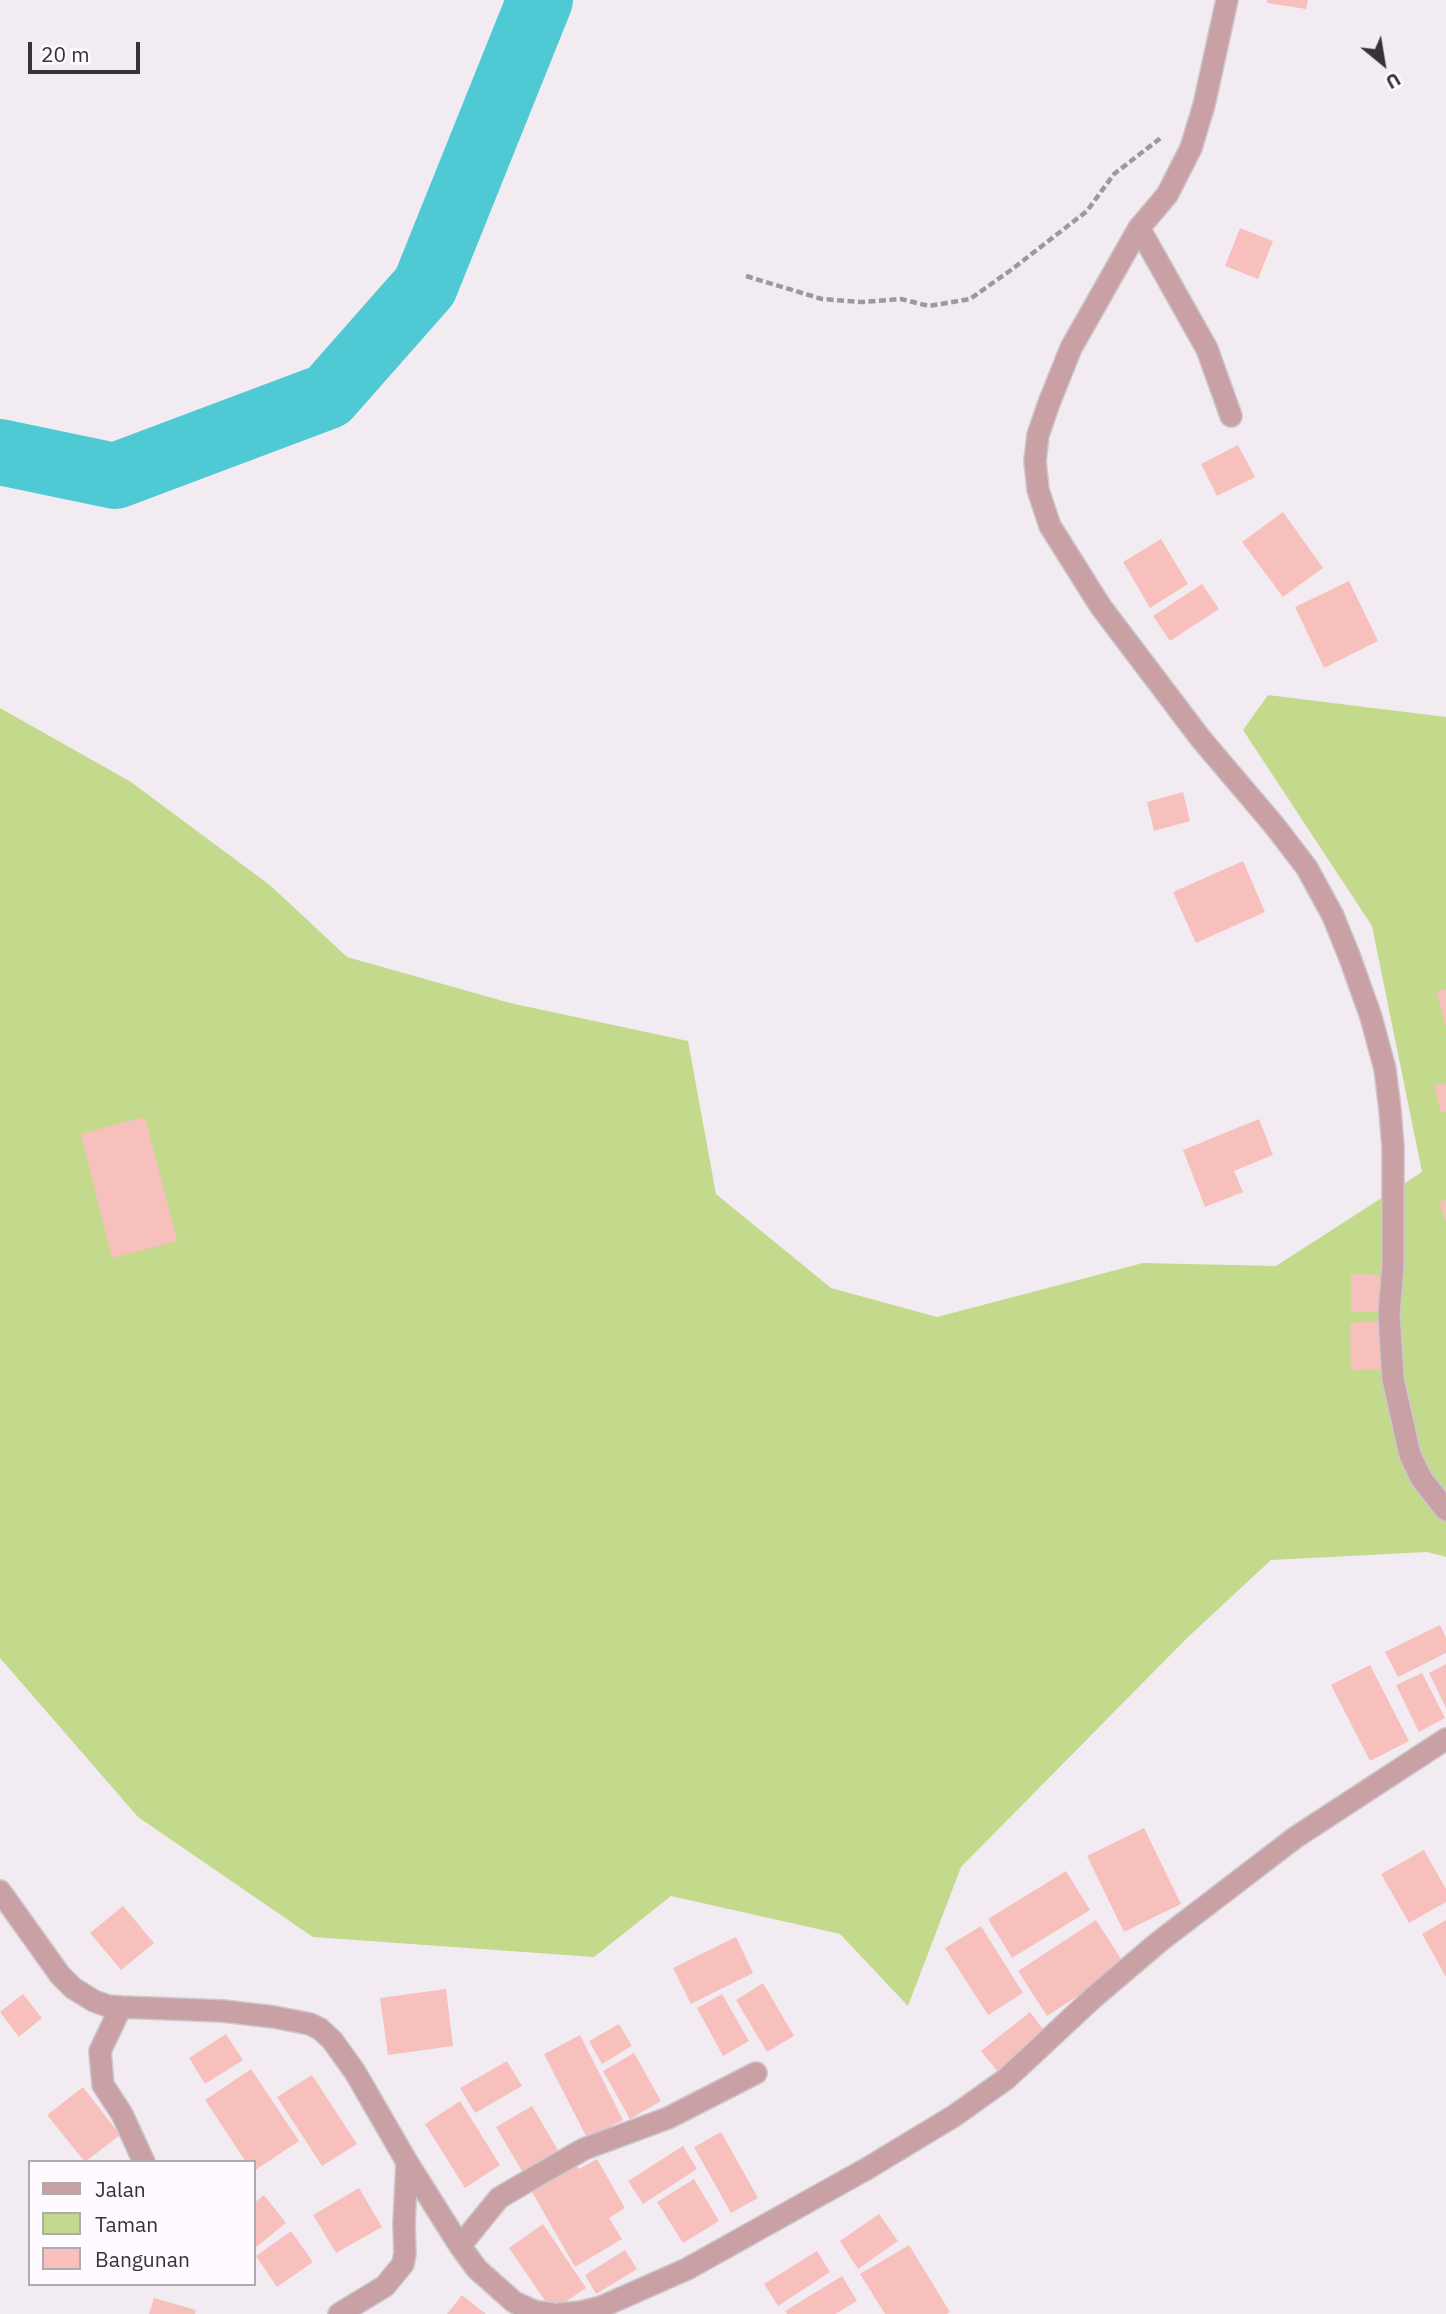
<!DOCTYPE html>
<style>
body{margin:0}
#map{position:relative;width:1446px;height:2314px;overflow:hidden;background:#f2ecf2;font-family:"IBM Plex Sans",sans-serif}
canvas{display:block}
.legend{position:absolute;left:28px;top:2160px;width:228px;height:126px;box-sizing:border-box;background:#fffaff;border:2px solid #aeaaae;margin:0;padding:9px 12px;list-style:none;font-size:21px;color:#353335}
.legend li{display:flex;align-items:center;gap:14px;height:35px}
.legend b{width:35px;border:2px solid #aeaaae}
.north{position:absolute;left:1348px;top:28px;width:70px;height:70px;-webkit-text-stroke:5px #fffaff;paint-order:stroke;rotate:150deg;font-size:19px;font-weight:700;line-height:28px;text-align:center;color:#353335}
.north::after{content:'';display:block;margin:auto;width:24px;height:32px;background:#353335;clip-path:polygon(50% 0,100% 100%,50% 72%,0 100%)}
.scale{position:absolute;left:28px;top:42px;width:112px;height:32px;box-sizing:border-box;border:4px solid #353335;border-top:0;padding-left:9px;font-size:21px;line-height:24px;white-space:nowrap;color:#353335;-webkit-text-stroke:5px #fffaff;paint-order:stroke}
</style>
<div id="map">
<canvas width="1446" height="2314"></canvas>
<ul class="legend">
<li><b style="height:9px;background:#c9a0a4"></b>Jalan</li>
<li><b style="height:19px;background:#c3d98c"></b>Taman</li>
<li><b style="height:19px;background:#f8c0bd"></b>Bangunan</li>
</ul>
<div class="north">U</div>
<div class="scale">20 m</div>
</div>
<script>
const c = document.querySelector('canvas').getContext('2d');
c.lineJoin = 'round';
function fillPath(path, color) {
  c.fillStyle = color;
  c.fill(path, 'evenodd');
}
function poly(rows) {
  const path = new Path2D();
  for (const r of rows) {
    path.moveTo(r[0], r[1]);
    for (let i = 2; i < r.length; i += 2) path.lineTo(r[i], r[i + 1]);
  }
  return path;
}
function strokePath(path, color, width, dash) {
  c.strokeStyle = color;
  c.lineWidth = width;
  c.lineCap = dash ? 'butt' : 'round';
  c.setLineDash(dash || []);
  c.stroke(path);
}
fillPath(poly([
 [1268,695,1446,717,1446,1557,1427,1552,1271,1560,1187,1638,961,1867,908,2006,840,1934,671,1896,594,1957,313,1937,138,1817,0,1658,0,708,131,782,271,886,347,957,510,1003,688,1041,716,1194,831,1288,937,1317,1143,1263,1276,1266,1422,1172,1372,926,1243,730]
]), '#c3d98c');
strokePath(poly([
 [0,452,115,476,328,396,425,286,540,0]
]), '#4fc9d3', 66);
fillPath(poly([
 [1267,0,1308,0,1306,9,1267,3],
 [1240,228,1273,241,1258,279,1225,266],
 [1238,445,1255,477,1217,496,1201,464],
 [1283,512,1323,568,1283,597,1242,542],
 [1161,539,1188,584,1150,608,1123,562],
 [1349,581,1378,641,1324,668,1295,607],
 [1202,584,1219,609,1170,641,1153,616],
 [1183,792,1190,821,1154,831,1147,802],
 [1243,861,1265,912,1196,943,1173,892],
 [1446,989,1446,1025,1445,1025,1437,992],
 [1446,1083,1446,1112,1441,1113,1434,1086],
 [145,1117,177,1241,112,1258,81,1134],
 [1259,1119,1273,1155,1234,1171,1243,1192,1205,1207,1183,1150],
 [1446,1200,1446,1222,1439,1202],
 [1351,1274,1384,1275,1384,1312,1351,1312],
 [1384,1321,1386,1369,1351,1370,1350,1323],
 [1440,1625,1446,1638,1446,1653,1398,1677,1385,1652],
 [1446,1664,1446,1708,1429,1673],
 [1370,1665,1409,1741,1370,1761,1331,1685],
 [1422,1673,1445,1718,1419,1732,1396,1685],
 [1144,1828,1181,1904,1124,1932,1087,1856],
 [1424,1850,1446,1889,1446,1902,1409,1923,1381,1874],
 [1066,1871,1090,1910,1012,1958,988,1919],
 [123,1906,154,1943,121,1970,90,1933],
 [1096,1920,1125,1965,1047,2016,1018,1971],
 [1446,1920,1446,1977,1422,1934],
 [981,1926,1023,1993,988,2015,945,1948],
 [736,1937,753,1973,691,2004,673,1968],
 [763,1983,794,2036,767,2052,736,2000],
 [446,1989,453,2046,388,2055,380,1998],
 [23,1994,42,2018,19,2037,0,2012],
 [722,1994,749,2041,723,2056,697,2008],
 [1030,2012,1047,2034,998,2072,981,2051],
 [619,2024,632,2046,602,2064,589,2041],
 [226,2034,243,2060,205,2084,189,2058],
 [580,2035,623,2120,587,2138,544,2054],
 [634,2053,661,2101,630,2119,603,2071],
 [507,2061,522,2086,475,2113,460,2088],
 [251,2069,299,2141,254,2171,254,2162,246,2162,205,2100],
 [312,2075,357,2144,322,2166,277,2097],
 [83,2087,120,2135,85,2162,47,2115],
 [460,2101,500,2165,465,2188,425,2124],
 [532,2106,562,2157,526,2178,496,2127],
 [721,2132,758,2198,731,2213,694,2147],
 [683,2146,697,2169,643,2204,628,2181],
 [573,2159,579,2169,597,2159,625,2208,609,2218,622,2239,575,2267,528,2185],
 [694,2179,719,2221,683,2243,657,2202],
 [359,2188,382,2227,336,2253,313,2215],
 [264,2195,286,2223,254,2249,254,2203],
 [879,2214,898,2241,858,2269,840,2241],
 [543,2224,586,2288,552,2311,509,2248],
 [291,2231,313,2262,277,2287,256,2256],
 [909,2245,950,2312,946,2314,885,2314,860,2274],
 [625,2250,637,2269,596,2294,585,2275],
 [817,2251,830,2272,778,2306,764,2284],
 [842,2276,857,2301,835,2314,787,2314,785,2311],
 [462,2295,486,2314,447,2314],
 [154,2298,196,2310,195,2314,149,2314]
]), '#f8c0bd');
const street = poly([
 [1227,0,1204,105,1191,148,1167,195,1139,228,1071,348,1049,403,1038,435,1035,461,1038,490,1050,526,1101,607,1201,739,1274,825,1307,868,1333,916,1350,958,1371,1017,1385,1069,1390,1110,1393,1147,1393,1265,1389,1314,1393,1379,1410,1455,1421,1478,1446,1510],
 [1139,228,1207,349,1231,416],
 [0,1891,60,1975,73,1988,94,2001,108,2006,121,2007,223,2011,274,2017,310,2024,320,2029,332,2040,355,2072,407,2162,460,2246,477,2269,514,2302,534,2311,553,2314],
 [121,2007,100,2051,103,2085,122,2114,144,2162],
 [460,2246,499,2198,533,2178,584,2149,668,2118,756,2073],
 [339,2314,385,2286,403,2264,405,2253,404,2224,407,2162],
 [559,2314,581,2312,601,2307,687,2269,868,2168,954,2116,1006,2079,1094,1997,1160,1941,1296,1837,1446,1739]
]);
strokePath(street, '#ccc7cc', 24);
strokePath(poly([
 [746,276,822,299,861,302,901,299,929,306,970,299,1011,270,1087,211,1114,174,1162,137]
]), '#9d989d', 4.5, [7, 3.5]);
strokePath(street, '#c9a0a4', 21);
</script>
